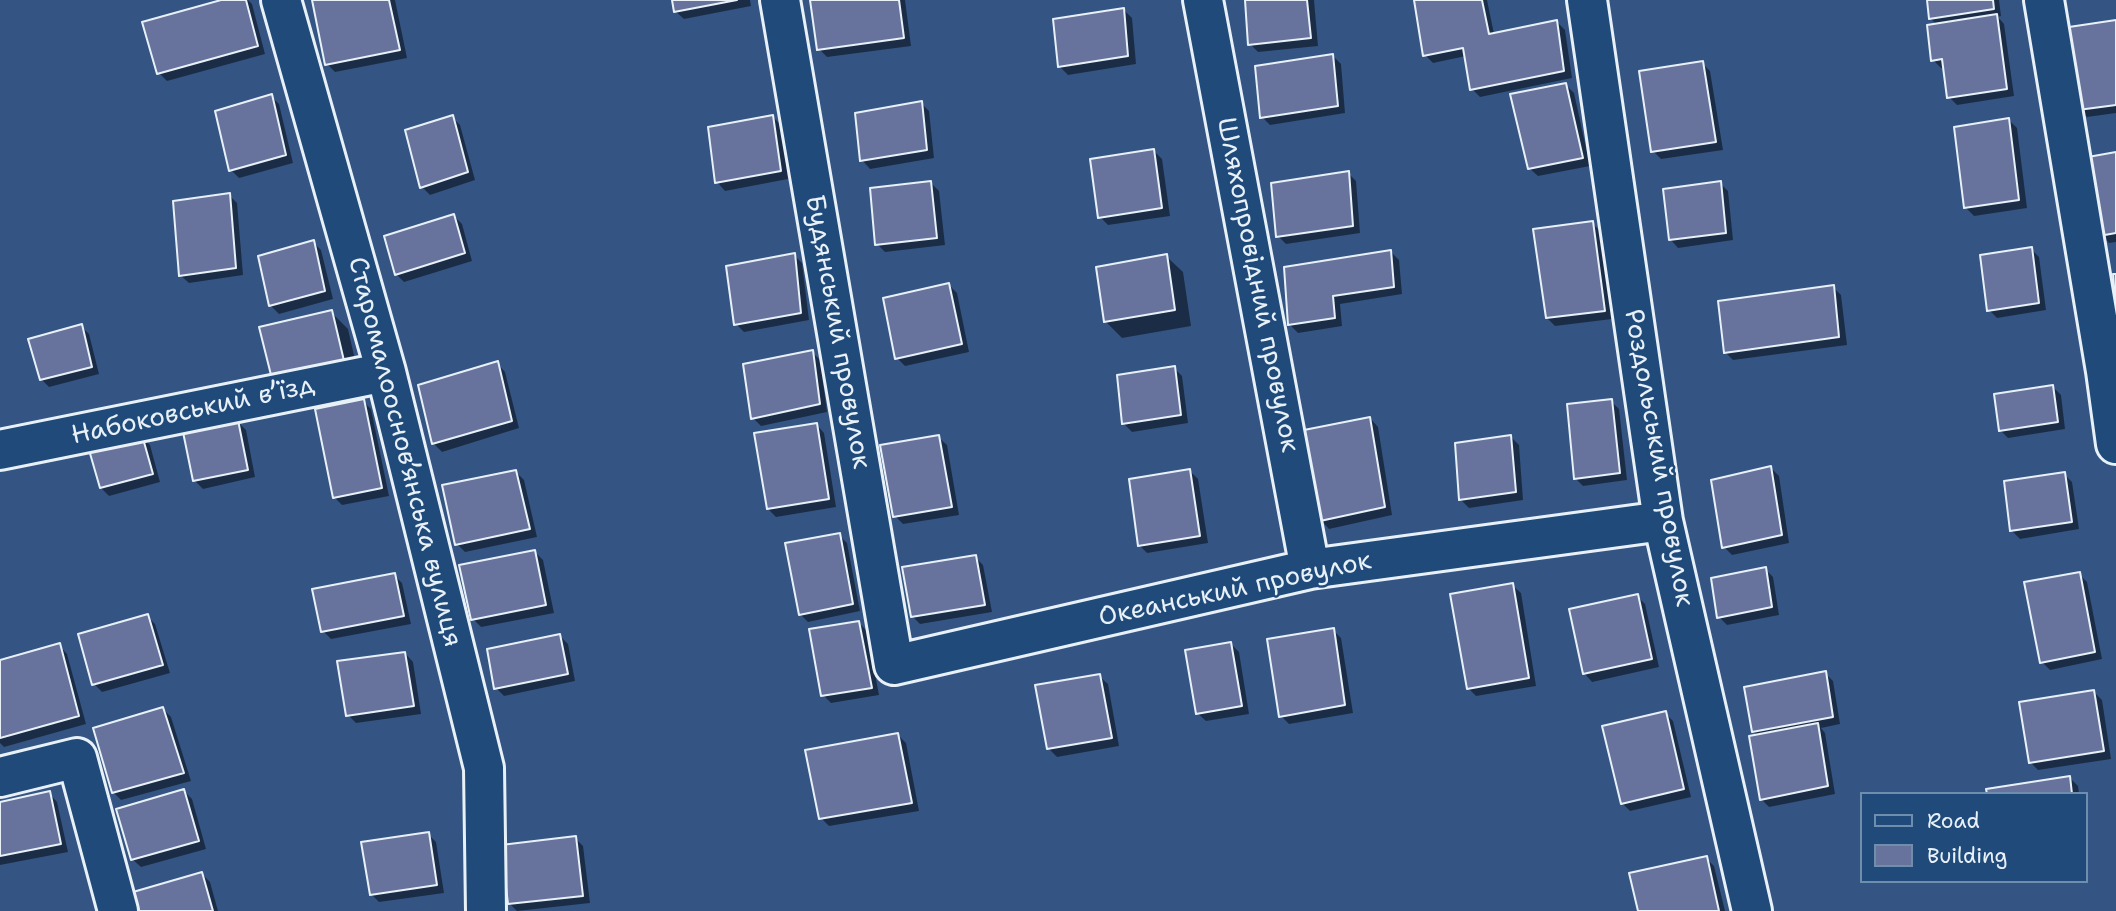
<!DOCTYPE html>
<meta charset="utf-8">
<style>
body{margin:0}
#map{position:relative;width:2116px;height:911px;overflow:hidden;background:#345584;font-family:"Shantell Sans",sans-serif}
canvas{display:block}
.legend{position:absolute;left:1860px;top:792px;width:228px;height:91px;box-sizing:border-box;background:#1f4a7a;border:2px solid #6f8dac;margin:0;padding:9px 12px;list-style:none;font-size:21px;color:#e8f1f8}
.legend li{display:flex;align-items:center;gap:14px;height:35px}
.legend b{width:35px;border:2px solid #6f8dac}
</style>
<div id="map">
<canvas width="2116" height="911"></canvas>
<ul class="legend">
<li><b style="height:9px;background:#1f4a7a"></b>Road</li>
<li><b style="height:19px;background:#68739d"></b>Building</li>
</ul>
</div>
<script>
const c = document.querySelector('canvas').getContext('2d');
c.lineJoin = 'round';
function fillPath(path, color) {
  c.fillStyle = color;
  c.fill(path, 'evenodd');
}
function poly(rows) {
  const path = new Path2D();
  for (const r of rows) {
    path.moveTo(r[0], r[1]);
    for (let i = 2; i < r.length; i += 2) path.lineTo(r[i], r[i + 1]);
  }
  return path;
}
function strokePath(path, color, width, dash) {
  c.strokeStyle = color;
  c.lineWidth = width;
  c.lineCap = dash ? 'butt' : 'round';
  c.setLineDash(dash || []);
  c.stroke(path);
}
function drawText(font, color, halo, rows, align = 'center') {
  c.font = font + ' "Shantell Sans",sans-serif';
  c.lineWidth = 5;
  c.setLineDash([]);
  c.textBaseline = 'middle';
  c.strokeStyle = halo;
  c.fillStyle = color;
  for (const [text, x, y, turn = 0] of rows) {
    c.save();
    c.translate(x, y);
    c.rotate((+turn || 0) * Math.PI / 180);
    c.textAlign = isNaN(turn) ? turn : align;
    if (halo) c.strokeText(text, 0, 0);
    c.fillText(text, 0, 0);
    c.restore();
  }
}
fillPath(poly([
 [227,0,248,0,252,4,265,54,167,81,159,73],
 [314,0,395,0,407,58,335,72,327,64],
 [674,0,750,0,751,6,684,19,675,11],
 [812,0,905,0,911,46,827,57,819,49],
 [1247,0,1314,0,1318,46,1258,52,1250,44],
 [1415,0,1487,0,1494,34,1557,22,1565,30,1572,78,1480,97,1472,89,1466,56,1433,63,1425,55],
 [1928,0,1999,0,2001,16,1998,17,2004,24,2014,96,1957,105,1949,97,1945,68,1941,68,1933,60,1937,25,1931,19],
 [1124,10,1132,18,1136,64,1068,75,1060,67],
 [2116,22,2116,113,2087,117,2079,109],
 [1333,56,1341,64,1345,113,1270,125,1262,117],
 [1702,63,1710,71,1723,150,1661,159,1653,151],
 [1566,85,1574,93,1590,166,1538,176,1529,168],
 [271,96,279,104,293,163,239,178,231,170],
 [921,103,929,111,934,158,870,169,862,160],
 [452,117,460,125,475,180,430,195,422,187],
 [773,117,781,125,788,179,725,191,717,182],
 [2009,120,2017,128,2027,208,1974,216,1966,208],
 [1154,151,1162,159,1170,216,1108,225,1100,217],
 [2116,154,2116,242,2109,243,2101,235],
 [1348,173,1356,181,1360,233,1286,244,1278,236],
 [931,183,939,191,945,245,885,252,877,244],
 [1720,183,1728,191,1733,240,1678,248,1670,239],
 [229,195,237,203,243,275,189,283,180,275],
 [454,216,462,224,472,261,404,282,396,274],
 [1592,223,1600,231,1612,319,1555,326,1547,318],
 [313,242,321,250,333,299,279,314,271,306,260,258],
 [2031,249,2039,257,2046,310,1997,318,1989,310],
 [1391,252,1399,260,1402,294,1340,304,1342,326,1298,333,1290,325],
 [794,255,802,263,809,320,744,332,736,324],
 [1166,256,1183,272,1191,326,1122,338,1106,322],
 [949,285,957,293,969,352,905,366,897,358],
 [1833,287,1841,295,1847,345,1733,360,1725,352],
 [331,312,348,329,360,382,291,399],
 [81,326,89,334,99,374,49,387,41,379],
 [812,352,820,360,827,412,761,426,753,418],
 [497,363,505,372,519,428,442,452,434,444,420,387],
 [1174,368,1182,376,1188,423,1132,432,1124,424],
 [2053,387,2061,395,2065,429,2008,438,2000,430],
 [363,401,371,409,389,496,342,505,334,497],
 [1611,401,1619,409,1627,480,1583,486,1575,478],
 [1370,418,1378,427,1392,515,1329,529,1321,520],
 [238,422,246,430,255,477,203,489,195,481],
 [816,424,824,433,836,507,776,517,768,509],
 [142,437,150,445,160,482,109,496,101,488],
 [938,437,947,445,959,515,903,524,895,516],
 [1511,437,1519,445,1523,500,1469,508,1461,500],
 [1771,468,1779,476,1789,543,1732,555,1724,547],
 [1190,471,1198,479,1208,543,1147,553,1139,545],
 [516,472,524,480,537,537,465,552,457,544],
 [2064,474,2072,482,2079,529,2020,539,2012,531],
 [839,535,847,543,860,611,808,622,800,614],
 [534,551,543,560,554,613,481,627,473,619],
 [975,557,983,565,992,612,920,624,912,616],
 [1765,569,1773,577,1779,615,1727,625,1719,617],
 [2079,574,2087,582,2102,659,2050,670,2042,662],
 [394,575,402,583,411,624,331,639,323,631],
 [1512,585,1521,593,1536,686,1476,696,1468,688],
 [1637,596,1645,604,1659,667,1592,682,1584,673],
 [147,616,155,624,170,673,102,692,94,684],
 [859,623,867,631,879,695,831,703,823,695],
 [1333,630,1341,638,1353,713,1289,724,1281,716],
 [560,636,568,644,575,681,504,696,496,688],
 [1231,644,1239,652,1249,714,1206,721,1197,713],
 [59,645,67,654,86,724,4,747,0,743,0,662],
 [405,653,413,662,421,714,356,723,348,715],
 [1825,673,1833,681,1840,724,1821,728,1825,733,1835,794,1769,807,1761,799,1758,736,1754,732],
 [1099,676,1108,684,1119,746,1057,757,1049,749],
 [2094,692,2102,700,2111,759,2038,770,2030,762],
 [163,709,171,717,191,781,121,800,113,792],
 [1665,713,1673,721,1691,797,1630,811,1622,803],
 [898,735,906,743,919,811,829,826,821,818],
 [2069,777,2078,786,2079,794,1988,794],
 [184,791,192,799,206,849,141,867,132,859],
 [49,793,57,802,68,852,0,865,0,804],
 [428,834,436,842,444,893,379,902,371,894],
 [575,838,583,846,590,903,517,911,510,904],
 [1706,858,1714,866,1725,911,1639,911],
 [202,874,210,882,218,911,141,911]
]), '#0007');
const building = poly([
 [221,0,246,0,258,46,157,74,142,22,221,0],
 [312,0,389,0,400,50,325,65,312,0],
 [672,0,737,0,674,12,672,0],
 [810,0,899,0,904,38,817,50,810,0],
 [1245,0,1307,0,1311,38,1248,45,1245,0],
 [1414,0,1482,0,1489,34,1557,20,1564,71,1470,90,1463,48,1423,56,1414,0],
 [1927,0,1993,0,1994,9,1929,19,1927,0],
 [1124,8,1128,56,1058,67,1053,19,1124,8],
 [1997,14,2007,89,1947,98,1942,59,1931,61,1927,25,1997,14],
 [2116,20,2116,105,2078,110,2069,27,2116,20],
 [1333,54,1338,106,1260,118,1255,66,1333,54],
 [1703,61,1716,142,1651,152,1639,71,1703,61],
 [1566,83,1583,158,1528,169,1510,94,1566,83],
 [272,94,286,155,229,171,215,111,272,94],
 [922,101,927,150,860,161,855,113,922,101],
 [453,115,468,172,420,188,405,130,453,115],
 [773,115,781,171,715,183,708,127,773,115],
 [2009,118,2019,200,1964,208,1954,127,2009,118],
 [1154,149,1162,208,1098,218,1090,159,1154,149],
 [2116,152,2116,233,2099,236,2088,157,2116,152],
 [1349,171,1353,226,1276,237,1271,183,1349,171],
 [931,181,937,238,875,245,870,188,931,181],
 [1721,181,1726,233,1669,240,1663,189,1721,181],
 [230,193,236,268,179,276,173,201,230,193],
 [454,214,465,253,395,275,384,236,454,214],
 [1593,221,1605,311,1546,318,1533,229,1593,221],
 [314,240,325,291,269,306,258,256,314,240],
 [2032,247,2039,303,1987,311,1980,255,2032,247],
 [1391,250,1394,287,1333,296,1335,318,1288,325,1284,267,1391,250],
 [795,253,801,313,734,325,726,266,795,253],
 [1167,254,1175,310,1104,322,1096,267,1167,254],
 [2113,274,2116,274,2116,312,2113,274],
 [949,283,962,344,895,359,883,298,949,283],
 [1834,285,1839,337,1724,353,1718,301,1834,285],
 [332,310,345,365,273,383,259,327,332,310],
 [82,324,92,367,40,380,28,339,82,324],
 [813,350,820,404,751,419,743,364,813,350],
 [498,361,512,421,432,444,418,385,498,361],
 [1175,366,1181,415,1122,424,1117,375,1175,366],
 [2053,385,2058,422,1999,431,1994,394,2053,385],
 [364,399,382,488,333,498,315,409,364,399],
 [1612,399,1620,473,1574,479,1567,404,1612,399],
 [1370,417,1385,507,1320,521,1304,430,1370,417],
 [238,420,248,470,193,481,183,432,238,420],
 [817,423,829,499,767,509,754,433,817,423],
 [142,435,153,474,100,488,89,450,142,435],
 [939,435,952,507,893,517,880,445,939,435],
 [1511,435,1516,492,1459,500,1455,443,1511,435],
 [1771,466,1782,535,1722,548,1711,480,1771,466],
 [1190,469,1200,536,1138,546,1129,479,1190,469],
 [516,470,530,529,455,545,442,485,516,470],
 [2065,472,2072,522,2010,531,2004,481,2065,472],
 [840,533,853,604,799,615,785,543,840,533],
 [535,550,546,605,471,620,459,565,535,550],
 [976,555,985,605,911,617,902,567,976,555],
 [1766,567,1772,607,1717,618,1711,578,1766,567],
 [2080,572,2095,652,2040,663,2024,582,2080,572],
 [395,573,404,616,321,632,312,589,395,573],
 [1513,583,1529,678,1467,689,1450,594,1513,583],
 [1638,594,1652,659,1583,674,1569,609,1638,594],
 [148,614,163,665,92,685,78,634,148,614],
 [859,621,872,688,821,696,809,629,859,621],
 [1334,628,1345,705,1279,717,1267,639,1334,628],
 [560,634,568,674,494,689,487,649,560,634],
 [1231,642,1242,706,1196,714,1185,650,1231,642],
 [60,643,79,716,0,738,0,660,60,643],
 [405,652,414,706,346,716,337,661,405,652],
 [1826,671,1833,717,1752,732,1744,687,1826,671],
 [1100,674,1112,738,1047,749,1035,685,1100,674],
 [2094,690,2104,751,2029,763,2019,702,2094,690],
 [163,707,184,773,112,793,93,728,163,707],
 [1666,711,1684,789,1621,804,1602,726,1666,711],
 [1818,723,1828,786,1760,800,1749,736,1818,723],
 [898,733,912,803,819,819,805,750,898,733],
 [2070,776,2072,794,1987,794,1986,789,2070,776],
 [184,789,199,841,131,860,116,809,184,789],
 [50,791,61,844,0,856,0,802,50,791],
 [429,832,437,885,370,895,361,842,429,832],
 [576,836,583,896,508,904,501,845,576,836],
 [1707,856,1719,911,1638,911,1629,873,1707,856],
 [202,872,213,911,139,911,133,892,202,872]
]);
fillPath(building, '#68739d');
strokePath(building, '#e8f1f8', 2);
const minor = poly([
 [281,0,386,372,484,768,486,911],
 [780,0,894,665,1310,569,1663,521],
 [1203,0,1310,569],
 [1587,0,1663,521,1752,911],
 [2044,0,2106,371,2116,444],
 [0,450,386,372],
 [0,777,77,758,118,911]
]);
strokePath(minor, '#e8f1f8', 44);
strokePath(minor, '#1f4a7a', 38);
drawText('26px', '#e8f1f8', '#1f4a7a', [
 ["Шляхопровідний провулок",1257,285,79],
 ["Будянський провулок",837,332,80],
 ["Набоковський в’їзд",193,411,-12],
 ["Старомалооснов’янська вулиця",404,452,76],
 ["Роздольський провулок",1658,458,80],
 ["Океанський провулок",1235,590,-12]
]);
</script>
